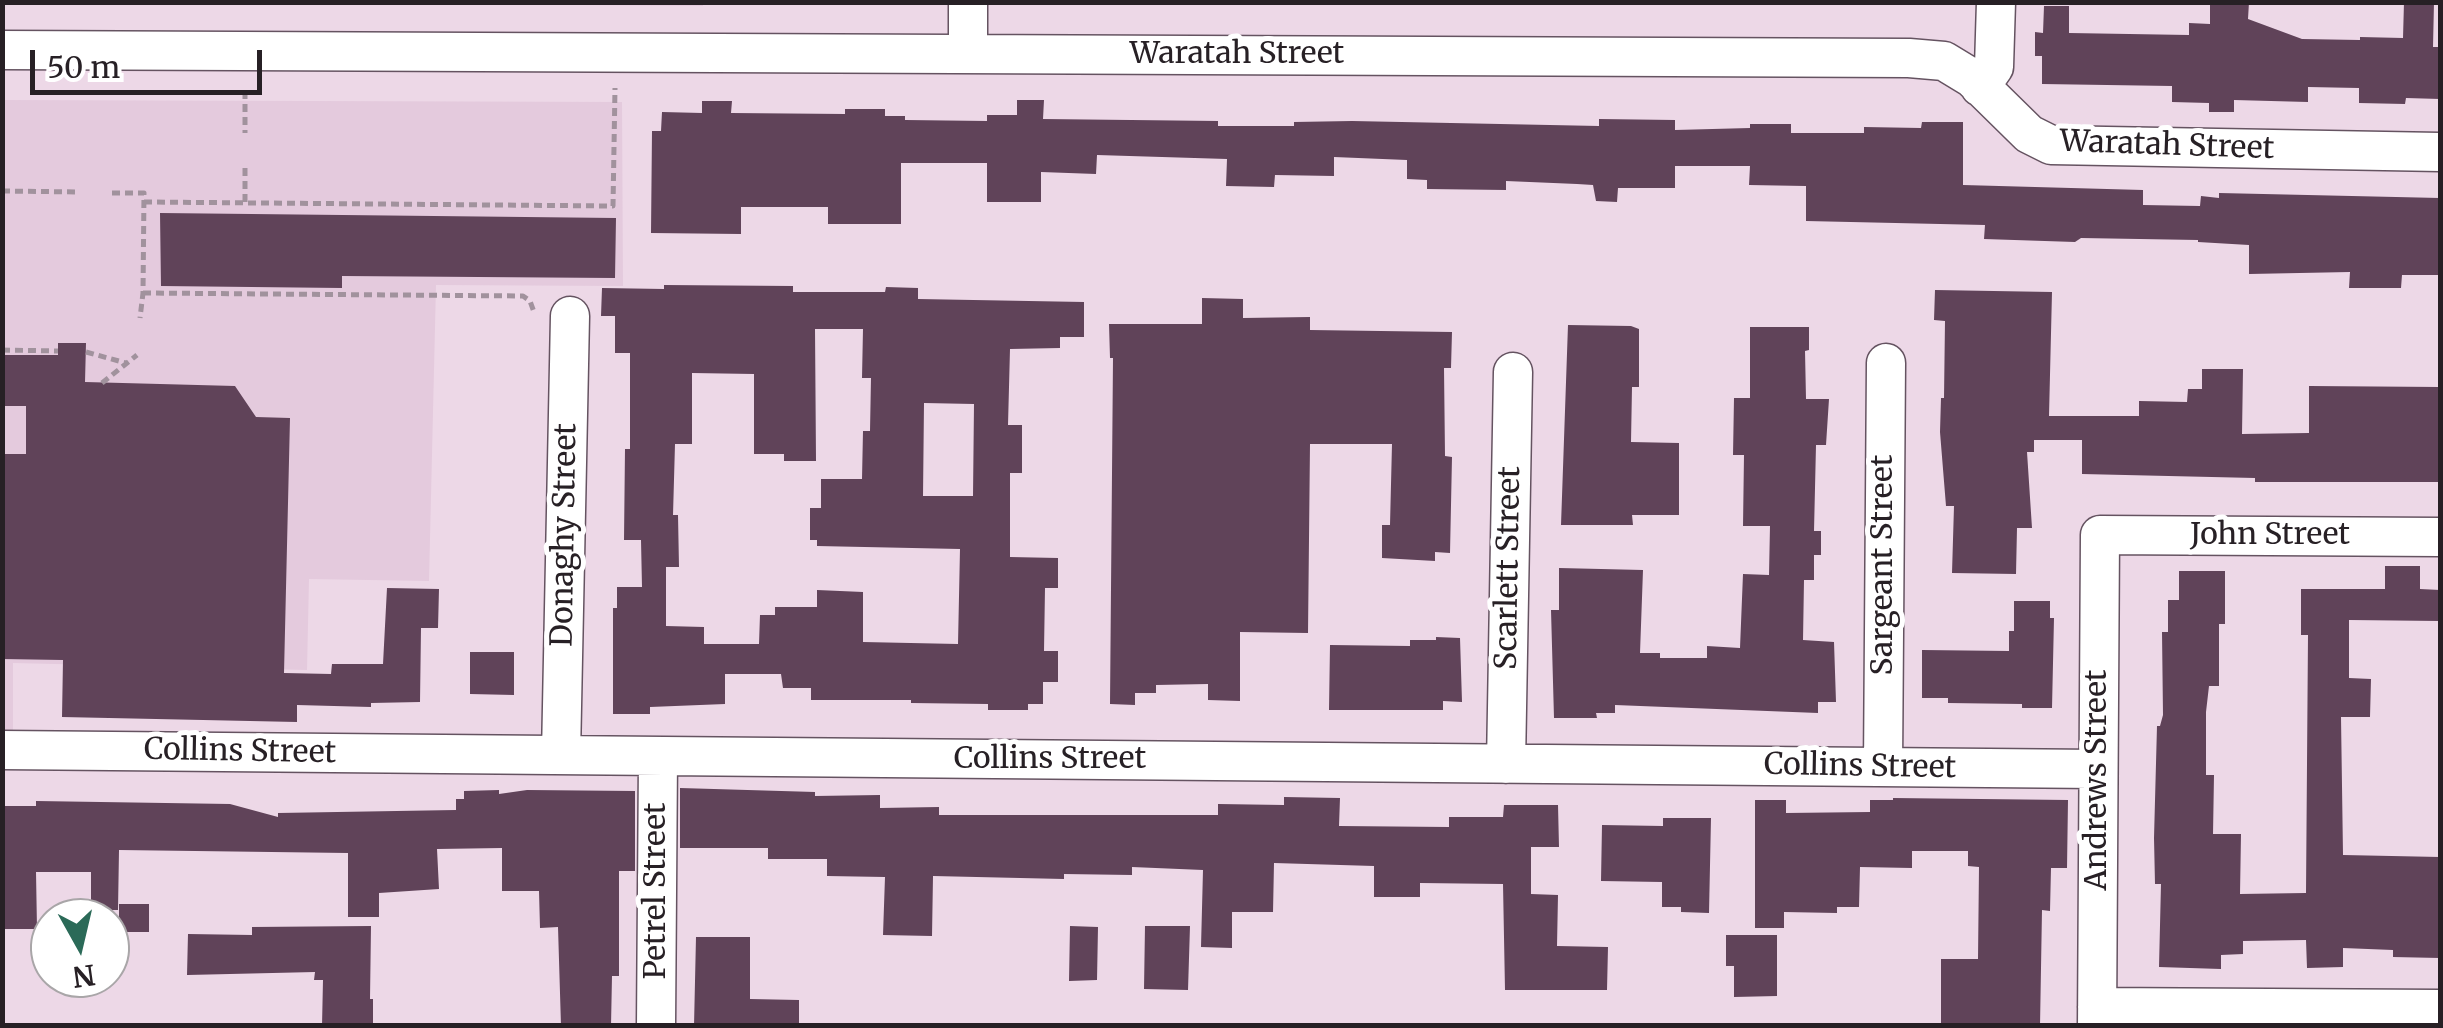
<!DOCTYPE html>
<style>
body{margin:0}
#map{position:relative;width:2443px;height:1028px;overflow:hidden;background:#edd8e7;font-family:Merriweather,serif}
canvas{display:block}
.frame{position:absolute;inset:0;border:5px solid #272025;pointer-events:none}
.north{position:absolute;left:30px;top:898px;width:100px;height:100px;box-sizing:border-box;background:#fff;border:2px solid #a9a6a8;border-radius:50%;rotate:172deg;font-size:28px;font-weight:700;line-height:40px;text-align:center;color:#272025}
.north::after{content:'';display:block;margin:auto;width:35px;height:45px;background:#2b6a58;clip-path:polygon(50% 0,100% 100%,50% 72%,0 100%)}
.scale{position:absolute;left:30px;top:50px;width:232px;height:45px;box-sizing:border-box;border:5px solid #272025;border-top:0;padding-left:12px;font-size:30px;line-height:35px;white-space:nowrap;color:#272025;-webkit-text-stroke:8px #fff;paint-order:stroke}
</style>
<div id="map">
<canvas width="2443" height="1028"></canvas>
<div class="frame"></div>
<div class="north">N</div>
<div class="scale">50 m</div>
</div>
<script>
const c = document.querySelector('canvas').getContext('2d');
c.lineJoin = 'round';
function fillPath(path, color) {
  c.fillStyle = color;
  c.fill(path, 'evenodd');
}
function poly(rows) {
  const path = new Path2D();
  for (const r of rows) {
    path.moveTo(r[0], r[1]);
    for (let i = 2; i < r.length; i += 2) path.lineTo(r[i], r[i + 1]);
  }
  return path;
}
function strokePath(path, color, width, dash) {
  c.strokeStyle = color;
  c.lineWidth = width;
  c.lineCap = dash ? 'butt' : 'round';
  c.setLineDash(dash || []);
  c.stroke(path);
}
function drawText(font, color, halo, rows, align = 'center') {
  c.font = font + ' Merriweather,serif';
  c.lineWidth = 10;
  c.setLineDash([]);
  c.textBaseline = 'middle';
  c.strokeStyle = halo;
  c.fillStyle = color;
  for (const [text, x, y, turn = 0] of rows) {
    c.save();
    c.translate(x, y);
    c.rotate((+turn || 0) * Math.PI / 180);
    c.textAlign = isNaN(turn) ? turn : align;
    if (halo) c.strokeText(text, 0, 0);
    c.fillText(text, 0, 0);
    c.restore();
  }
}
fillPath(poly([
 [703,3,703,6,340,3,703,2],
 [3,100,622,102,623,286,436,285,429,581,309,579,307,670,13,663,13,737,3,737]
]), '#e4cadd');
fillPath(poly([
 [2210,2,2249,2,2248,19,2302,39,2360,40,2360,37,2403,38,2404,2,2434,2,2433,47,2440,47,2440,99,2406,98,2405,104,2359,103,2359,88,2308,87,2308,102,2234,100,2234,112,2209,112,2209,103,2172,102,2172,86,2042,84,2042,56,2035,56,2035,32,2043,33,2044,6,2069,6,2069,33,2189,35,2189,23,2210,24],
 [1017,100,1044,100,1043,119,1218,121,1218,126,1294,126,1294,122,1352,121,1599,126,1599,119,1675,120,1675,130,1750,128,1750,124,1791,124,1791,133,1864,133,1864,127,1921,128,1922,122,1963,122,1963,185,2143,190,2143,205,2200,206,2201,196,2219,198,2219,193,2440,198,2440,275,2402,275,2401,288,2349,288,2350,272,2249,274,2249,245,2198,242,2198,240,2081,238,2075,242,1984,239,1985,225,1806,221,1806,186,1749,185,1750,166,1675,166,1675,188,1618,188,1617,202,1596,201,1593,185,1577,184,1506,181,1506,190,1427,189,1427,180,1407,179,1407,160,1334,157,1334,176,1275,175,1274,187,1226,186,1227,159,1097,155,1096,174,1041,172,1041,202,987,202,987,163,901,163,901,224,828,224,828,207,741,207,741,234,651,233,652,131,661,131,662,112,702,113,702,101,732,101,731,113,845,114,845,109,885,109,885,116,905,116,905,120,987,121,987,115,1017,115],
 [160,213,616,218,615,278,342,276,342,288,161,286],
 [664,285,793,286,793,292,885,292,886,287,918,288,918,299,1084,302,1084,337,1060,337,1060,348,1010,349,1008,425,1022,425,1022,473,1010,473,1010,557,1058,558,1058,588,1045,588,1044,651,1058,651,1058,682,1043,682,1043,704,1028,704,1028,710,988,710,988,704,911,703,911,700,811,700,811,688,783,688,781,674,725,674,725,704,650,707,650,714,613,714,613,608,617,608,617,587,642,587,641,540,624,540,625,449,630,449,630,353,615,353,615,316,601,316,602,288,664,289],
 [815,329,863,329,862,378,871,378,870,431,863,431,862,479,821,479,821,508,810,508,810,540,817,540,817,546,960,549,958,644,863,642,863,592,817,590,817,607,775,607,775,615,760,615,759,644,704,644,704,627,666,626,666,567,679,567,678,515,673,515,675,444,692,444,692,373,754,374,754,454,784,454,784,461,816,461],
 [924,403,974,404,973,496,923,496],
 [1935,290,2052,292,2049,416,2139,416,2139,401,2187,402,2188,389,2202,389,2202,369,2243,369,2242,434,2309,433,2309,386,2440,387,2440,482,2255,482,2255,478,2082,474,2082,440,2034,440,2034,452,2027,452,2032,528,2017,528,2016,574,1952,573,1954,506,1946,506,1940,432,1941,398,1944,398,1945,321,1934,320],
 [1202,298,1243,299,1243,318,1310,317,1310,330,1452,332,1451,368,1444,368,1445,456,1452,457,1450,553,1435,552,1435,561,1382,558,1382,525,1390,525,1392,444,1310,444,1308,633,1240,632,1240,701,1208,700,1208,684,1156,685,1156,693,1135,693,1135,705,1110,704,1113,358,1110,358,1109,324,1202,324],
 [1568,325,1631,326,1639,329,1639,387,1632,387,1631,442,1679,443,1679,515,1632,515,1633,525,1561,525],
 [1750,327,1809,327,1809,350,1805,351,1806,399,1829,399,1826,445,1816,445,1814,531,1821,531,1821,555,1814,555,1814,580,1804,580,1803,640,1834,642,1836,702,1818,702,1818,713,1615,705,1615,713,1596,713,1597,718,1554,718,1551,610,1559,610,1559,568,1643,570,1640,653,1660,653,1660,658,1707,658,1707,646,1740,648,1743,574,1769,575,1770,526,1743,526,1744,455,1733,455,1734,398,1750,398],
 [58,343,86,343,85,382,235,386,256,417,290,418,284,673,331,674,332,664,383,664,387,588,439,589,438,628,421,628,420,702,371,703,371,707,297,705,297,722,62,717,63,660,2,659,2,454,26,454,26,406,2,406,2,355,58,355],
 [2385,566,2420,566,2420,589,2440,590,2440,621,2349,620,2349,678,2371,679,2370,717,2341,717,2343,855,2440,857,2440,958,2393,957,2393,950,2343,948,2343,967,2307,968,2306,940,2243,941,2243,954,2221,955,2221,969,2159,967,2161,884,2155,884,2154,838,2157,726,2160,726,2163,715,2162,632,2168,632,2168,600,2179,600,2179,571,2225,571,2225,624,2219,624,2219,686,2209,686,2206,712,2206,775,2214,775,2213,834,2241,834,2240,894,2306,893,2308,635,2301,635,2301,589,2385,589],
 [2014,601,2050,601,2050,618,2054,618,2052,708,2022,708,2022,704,1948,703,1948,698,1922,698,1922,650,2009,651,2009,631,2014,631],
 [1436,637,1460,638,1462,702,1443,701,1443,710,1329,710,1330,645,1410,646,1410,640,1436,640],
 [470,652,514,652,514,695,470,694],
 [680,788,815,792,815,796,880,795,880,808,939,807,939,815,1218,815,1218,804,1284,805,1284,797,1340,798,1339,826,1449,827,1449,817,1503,817,1504,805,1558,805,1559,847,1531,847,1531,894,1558,895,1557,946,1608,947,1607,990,1505,990,1503,884,1420,883,1420,897,1374,897,1374,866,1274,863,1273,912,1232,912,1232,948,1201,947,1203,870,1132,867,1132,875,1064,874,1064,879,933,876,932,936,883,935,885,877,827,876,827,859,768,859,768,848,680,848],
 [499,790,499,794,527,790,635,791,635,871,619,871,619,976,612,976,611,1026,561,1026,558,927,540,928,539,891,502,891,502,848,437,849,439,889,379,893,379,917,348,917,348,853,119,850,118,910,91,910,91,872,36,872,37,929,2,929,2,806,36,806,36,801,230,804,278,817,278,813,456,810,456,799,464,799,464,791],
 [1893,798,2068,800,2067,868,2051,868,2050,911,2042,910,2040,1026,1941,1026,1941,959,1978,959,1979,867,1968,866,1968,851,1912,851,1912,868,1860,867,1859,907,1837,907,1837,913,1784,912,1784,928,1755,928,1755,800,1786,800,1786,813,1870,812,1870,800,1893,800],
 [1663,818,1711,818,1709,913,1681,912,1681,907,1662,907,1662,882,1601,881,1602,825,1663,826],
 [119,904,149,904,149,932,119,932],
 [371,926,370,999,373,999,373,1026,322,1026,323,980,314,980,315,972,187,975,188,934,252,935,252,927],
 [1070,926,1098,927,1097,980,1069,981],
 [1145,926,1190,926,1188,990,1144,989],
 [1726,935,1777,935,1777,996,1734,997,1734,966,1726,966],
 [696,937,750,937,750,999,799,1000,799,1026,694,1026]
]), '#604359');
const minor = poly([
 [2,50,1909,58,1944,61,1972,78,2029,134,2051,145,2440,152],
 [968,54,968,2],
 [1980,87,1994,67,1996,2],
 [2,750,2098,769],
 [561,755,570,316],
 [1506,764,1513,372],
 [1883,767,1886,363],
 [2097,1007,2440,1009],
 [656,1026,658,757],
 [2097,1026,2100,535,2440,537]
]);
strokePath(minor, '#655361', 41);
strokePath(poly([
 [245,91,245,133],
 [2,191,79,192],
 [112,193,144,193,143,293,140,318],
 [144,202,613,206,615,88],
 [245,202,245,167],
 [143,293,523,296,530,301,534,312],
 [2,350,58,351],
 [86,352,126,363],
 [102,383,137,355]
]), '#a1929d', 5, [8, 5]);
strokePath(minor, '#fff', 38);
drawText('30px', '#272025', '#fff', [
 ["Waratah Street",1237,55],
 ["Waratah Street",2167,146,2],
 ["Donaghy Street",565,535,-89],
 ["John Street",2270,536],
 ["Sargeant Street",1884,565,-90],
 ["Scarlett Street",1509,568,-89],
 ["Collins Street",240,752,1],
 ["Collins Street",1050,760],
 ["Collins Street",1860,767,1],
 ["Andrews Street",2098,780,-90],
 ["Petrel Street",657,891,-90]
]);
</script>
